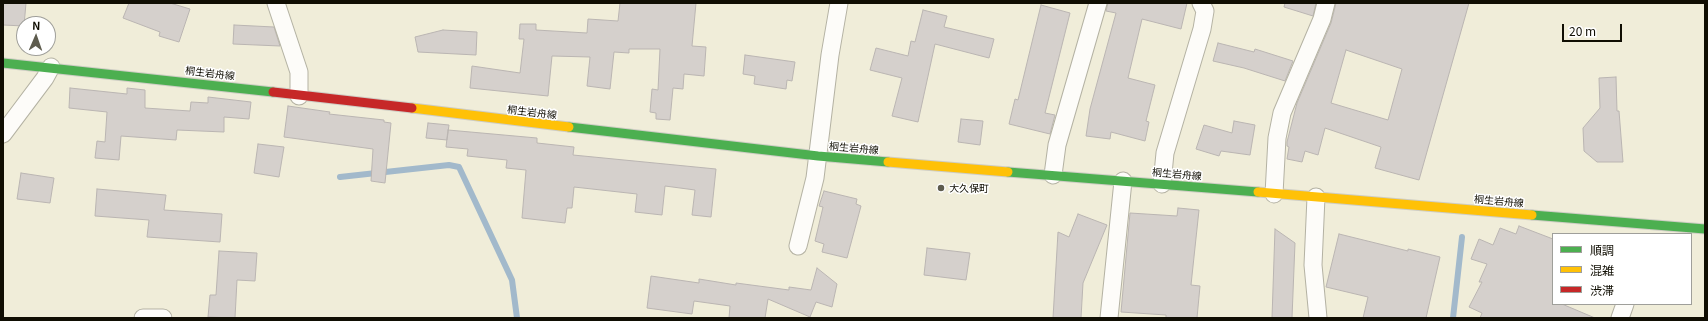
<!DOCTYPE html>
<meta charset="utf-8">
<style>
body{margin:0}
#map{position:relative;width:1708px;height:321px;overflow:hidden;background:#f0edd9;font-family:Georgia,"Noto Sans JP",serif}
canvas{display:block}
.frame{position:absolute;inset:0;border:4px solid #100e03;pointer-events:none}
.legend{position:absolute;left:1552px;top:233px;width:140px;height:72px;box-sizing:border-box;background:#fff;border:1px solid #9f9f9a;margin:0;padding:5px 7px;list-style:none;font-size:12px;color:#100e03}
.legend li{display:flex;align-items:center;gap:8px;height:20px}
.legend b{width:20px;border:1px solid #9f9f9a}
.north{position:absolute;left:16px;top:16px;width:40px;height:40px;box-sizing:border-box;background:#fff;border:1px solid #9f9f9a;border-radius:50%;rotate:2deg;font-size:11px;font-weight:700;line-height:16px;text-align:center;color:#100e03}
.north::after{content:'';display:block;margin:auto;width:14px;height:18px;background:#5e5c4e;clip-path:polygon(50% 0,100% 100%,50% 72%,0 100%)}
.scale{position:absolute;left:1562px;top:24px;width:60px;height:18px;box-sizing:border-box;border:2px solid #100e03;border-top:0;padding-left:5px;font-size:12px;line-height:14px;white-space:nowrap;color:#100e03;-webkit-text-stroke:3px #fff;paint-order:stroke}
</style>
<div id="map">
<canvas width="1708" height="321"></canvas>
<div class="frame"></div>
<ul class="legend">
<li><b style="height:5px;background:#4caf50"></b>順調</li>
<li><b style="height:5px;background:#ffc107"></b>混雑</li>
<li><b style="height:5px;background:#c62828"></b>渋滞</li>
</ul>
<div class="north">N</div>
<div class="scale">20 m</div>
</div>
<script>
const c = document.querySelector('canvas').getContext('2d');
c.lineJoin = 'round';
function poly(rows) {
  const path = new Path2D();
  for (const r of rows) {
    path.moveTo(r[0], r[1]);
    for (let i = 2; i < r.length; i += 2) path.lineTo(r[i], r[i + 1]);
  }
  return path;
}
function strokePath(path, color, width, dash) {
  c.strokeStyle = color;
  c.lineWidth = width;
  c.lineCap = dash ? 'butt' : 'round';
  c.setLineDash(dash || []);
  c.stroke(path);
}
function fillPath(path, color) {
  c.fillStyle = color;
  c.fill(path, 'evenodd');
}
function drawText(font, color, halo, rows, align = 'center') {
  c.font = font + ' Georgia,"Noto Sans JP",serif';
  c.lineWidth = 3;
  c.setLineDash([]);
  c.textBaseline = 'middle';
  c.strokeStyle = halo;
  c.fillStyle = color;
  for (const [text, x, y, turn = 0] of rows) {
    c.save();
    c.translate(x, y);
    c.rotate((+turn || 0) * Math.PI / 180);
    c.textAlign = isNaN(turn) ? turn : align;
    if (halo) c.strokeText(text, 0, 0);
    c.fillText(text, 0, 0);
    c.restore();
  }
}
strokePath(poly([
 [340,177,449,165,459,167,512,280,517,318],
 [1453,318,1462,237]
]), '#a2b9cb', 6);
const building = poly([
 [3,3,26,3,24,26,3,25,3,3],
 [129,3,170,3,190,9,179,42,159,36,160,32,123,18,129,3],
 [620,3,696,3,692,46,706,47,704,76,684,74,683,89,673,88,670,120,656,119,656,113,650,112,652,89,658,90,660,49,629,49,629,53,614,52,610,89,587,86,590,57,552,56,548,96,470,88,472,66,520,73,524,39,519,39,520,24,536,24,536,30,587,33,588,19,618,21,620,3],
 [1108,3,1187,3,1181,29,1142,19,1128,78,1155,85,1146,121,1149,122,1145,141,1111,132,1110,139,1086,136,1090,109,1116,13,1106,11,1108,3],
 [1285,3,1316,3,1313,16,1284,7,1285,3],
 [1336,3,1469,3,1419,180,1375,168,1381,147,1325,128,1318,155,1305,151,1302,162,1287,159,1289,147,1287,146,1287,142,1297,103,1331,23,1336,3],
 [1346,50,1402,69,1388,120,1331,103,1346,50],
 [1041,5,1070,13,1045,113,1055,115,1050,134,1009,124,1015,99,1018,100,1041,5],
 [923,10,947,16,944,27,994,39,989,58,935,44,918,122,892,116,902,78,870,70,876,48,908,56,911,41,915,42,923,10],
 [234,25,274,27,280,46,233,44,234,25],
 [443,30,477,32,476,55,418,52,415,37,443,30],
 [1218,43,1254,52,1255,49,1293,61,1285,81,1244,68,1213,61,1218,43],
 [745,55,795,62,792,81,787,80,786,89,754,84,755,76,743,74,745,55],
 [1616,77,1617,111,1619,111,1623,162,1597,162,1584,151,1583,128,1600,108,1599,78,1616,77],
 [70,88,127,94,127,88,145,90,145,108,190,111,191,102,208,103,208,97,251,102,249,119,224,117,224,132,177,130,176,140,121,136,119,160,95,158,97,141,105,142,107,112,69,108,70,88],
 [288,106,330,112,329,114,384,120,384,122,391,123,385,183,371,181,373,149,284,137,288,106],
 [961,119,983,121,980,145,958,142,961,119],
 [1234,121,1255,125,1250,155,1221,151,1219,156,1196,149,1204,125,1232,133,1234,121],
 [428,123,449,125,447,140,426,138,428,123],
 [448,130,537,138,537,143,574,147,573,155,716,169,711,217,692,215,695,190,665,186,662,215,635,212,637,194,574,187,572,208,567,208,565,223,522,218,526,170,506,168,507,160,467,156,468,149,446,147,448,130],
 [258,144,284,147,279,177,254,173,258,144],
 [21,173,54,178,50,203,17,199,21,173],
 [97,189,166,195,164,210,222,214,220,242,147,237,149,220,95,216,97,189],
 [824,191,857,199,856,204,861,206,847,258,822,252,824,244,815,241,823,207,819,206,824,191],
 [1178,208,1199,210,1191,285,1200,286,1197,318,1166,318,1166,315,1121,312,1130,213,1177,216,1178,208],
 [1078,214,1107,225,1083,283,1081,318,1053,318,1058,232,1069,237,1078,214],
 [1519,226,1553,239,1553,304,1562,304,1595,318,1480,318,1482,313,1469,307,1482,282,1479,282,1487,264,1471,259,1479,239,1493,245,1500,228,1516,234,1519,226],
 [1275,229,1295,243,1292,318,1272,318,1275,229],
 [1339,234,1408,251,1408,249,1440,257,1426,318,1363,318,1368,297,1326,287,1339,234],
 [927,248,970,253,966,280,924,275,927,248],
 [219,251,257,253,255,281,237,280,235,318,208,317,210,295,216,295,219,251],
 [817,268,837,284,832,307,816,302,810,317,768,299,765,318,729,318,730,306,694,301,692,314,647,308,651,276,699,283,699,279,736,285,736,283,789,290,789,287,811,290,817,268]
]);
fillPath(building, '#d5d0cc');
strokePath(building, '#bab5b2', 1);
const street = poly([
 [276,3,299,72,299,96],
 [3,134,45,78,51,67],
 [1053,175,1057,145,1098,3],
 [1162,184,1165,153,1202,29,1205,11,1201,3],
 [1274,194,1277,138,1282,113,1322,19,1326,3],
 [1316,197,1313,265,1318,318],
 [798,246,815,178,830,55,839,3],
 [143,318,163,318],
 [1109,318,1123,181],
 [1620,318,1625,304]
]);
const fast = poly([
 [3,63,273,92],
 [569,127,818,156,888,162],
 [1008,172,1258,192],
 [1532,215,1705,229]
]);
const slow = poly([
 [412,108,569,127],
 [888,162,1008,172],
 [1258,192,1532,215]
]);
const jam = poly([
 [273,92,412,108]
]);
strokePath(street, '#b4b2a3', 19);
strokePath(fast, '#cecdc4', 11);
strokePath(slow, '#cecdc4', 11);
strokePath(jam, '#cecdc4', 11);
strokePath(street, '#fdfcf9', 17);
strokePath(fast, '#4caf50', 9);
strokePath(slow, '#ffc107', 9);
strokePath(jam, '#c62828', 9);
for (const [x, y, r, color] of [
 [941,188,4,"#5e5c4e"]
]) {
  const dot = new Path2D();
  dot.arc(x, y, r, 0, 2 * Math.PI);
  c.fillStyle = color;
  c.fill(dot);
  strokePath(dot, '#fff', 1.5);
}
drawText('10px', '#100e03', '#fff', [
 ["桐生岩舟線",210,73,7],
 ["桐生岩舟線",532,112,7],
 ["桐生岩舟線",854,148,5],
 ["桐生岩舟線",1177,174,5],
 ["桐生岩舟線",1499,201,5]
]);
drawText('10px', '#100e03', '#fff', [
 ["大久保町",949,188]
], 'left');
</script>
